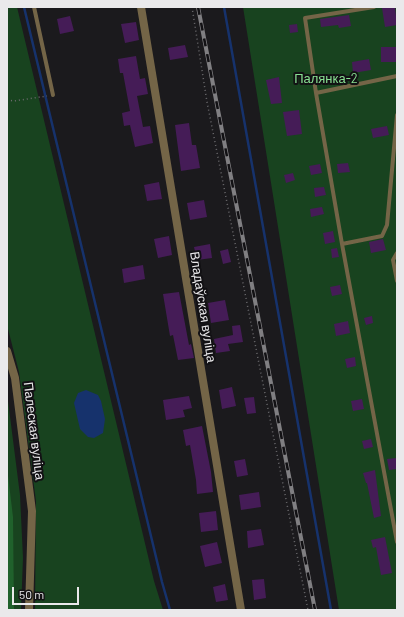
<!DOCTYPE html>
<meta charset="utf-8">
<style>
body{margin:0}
#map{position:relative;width:404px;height:617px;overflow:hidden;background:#1b1a1d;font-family:Barlow,sans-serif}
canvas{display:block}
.frame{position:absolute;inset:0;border:8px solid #eae9eb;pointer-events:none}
.scale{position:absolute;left:12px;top:587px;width:67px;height:18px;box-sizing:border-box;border:2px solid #eae9eb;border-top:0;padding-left:5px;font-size:12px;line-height:14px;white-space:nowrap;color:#eae9eb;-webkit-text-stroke:3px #121114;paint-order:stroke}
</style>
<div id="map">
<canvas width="404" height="617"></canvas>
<div class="frame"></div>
<div class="scale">50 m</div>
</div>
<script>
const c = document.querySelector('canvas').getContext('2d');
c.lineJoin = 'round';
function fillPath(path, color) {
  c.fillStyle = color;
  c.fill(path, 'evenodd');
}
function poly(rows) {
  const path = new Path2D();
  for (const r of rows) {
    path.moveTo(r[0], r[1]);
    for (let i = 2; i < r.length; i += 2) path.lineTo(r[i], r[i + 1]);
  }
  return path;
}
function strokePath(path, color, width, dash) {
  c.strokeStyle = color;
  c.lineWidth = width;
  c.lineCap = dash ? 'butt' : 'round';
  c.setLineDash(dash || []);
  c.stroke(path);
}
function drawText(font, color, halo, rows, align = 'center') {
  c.font = font + ' Barlow,sans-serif';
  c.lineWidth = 4;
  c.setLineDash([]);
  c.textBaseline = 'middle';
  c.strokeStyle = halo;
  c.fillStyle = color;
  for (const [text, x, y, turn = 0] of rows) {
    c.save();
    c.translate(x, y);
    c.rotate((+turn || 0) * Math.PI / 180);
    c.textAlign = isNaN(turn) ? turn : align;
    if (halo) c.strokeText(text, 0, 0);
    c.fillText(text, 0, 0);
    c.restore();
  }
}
fillPath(poly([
 [7,7,17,7,154,581,163,610,35,610,36,501,19,372,7,325],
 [243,7,397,7,397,610,339,610],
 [7,393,20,495,23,558,21,610,7,610]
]), '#18431f');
fillPath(poly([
 [7,467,13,517,14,610,7,610]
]), '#20612c');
fillPath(poly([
 [86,390,98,395,101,401,105,419,103,433,94,438,88,437,80,429,74,403,78,393]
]), '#16326c');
strokePath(poly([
 [24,7,162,582,170,610],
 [224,7,331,610]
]), '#16326c', 2.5);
fillPath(poly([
 [395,7,397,25,385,27,382,8],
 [349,15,351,26,339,28,338,25,321,27,320,19],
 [70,16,74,31,60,34,57,19],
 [136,22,139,40,125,43,121,24],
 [297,24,298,32,290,33,289,25],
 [185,45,188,57,170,60,168,48],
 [381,47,396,47,396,62,381,62],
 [136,56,140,79,145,78,148,94,137,96,143,127,150,126,153,143,135,147,130,125,124,126,122,113,130,111,123,73,120,73,118,59],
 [369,59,371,70,353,73,352,62],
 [279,77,282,103,271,104,266,80],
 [299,110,302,134,287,136,283,112],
 [189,123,192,145,196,145,200,168,181,171,175,125],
 [387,126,389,135,373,138,371,129],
 [348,163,350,172,338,173,337,164],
 [320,164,322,173,311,175,309,166],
 [293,173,295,180,286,183,284,175],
 [159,182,162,199,147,201,144,185],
 [324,187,326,195,315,197,314,188],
 [204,200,207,217,190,220,187,203],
 [322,207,324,214,311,217,310,209],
 [333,231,335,242,325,244,323,233],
 [169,236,172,255,158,258,154,239],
 [383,239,386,250,371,253,369,242],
 [210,244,212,258,197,260,194,247],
 [337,248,339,257,332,258,331,249],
 [228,249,231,262,223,264,220,251],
 [143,265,145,279,124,283,122,269],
 [340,285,342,294,332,296,330,287],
 [179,292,189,345,191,344,194,358,178,360,173,335,170,336,163,294],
 [225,300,229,320,211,323,208,303],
 [372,316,373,323,366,325,364,318],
 [348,321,350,333,336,336,334,324],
 [240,325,243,342,228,344,230,351,216,353,214,339,233,335,232,326],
 [355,357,356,366,347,368,345,359],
 [232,387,236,406,222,409,219,390],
 [189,396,192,408,183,410,185,417,166,420,163,400],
 [254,397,256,413,247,414,244,398],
 [362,399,364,409,353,411,351,401],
 [202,426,211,472,213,492,197,494,196,480,190,445,186,446,183,430],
 [371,439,373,447,364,449,362,441],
 [397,458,397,469,389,470,387,459],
 [245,459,248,475,237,477,234,461],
 [375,470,381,516,374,518,367,483,366,483,363,473],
 [259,492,261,507,241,510,239,495],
 [216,511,218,530,201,532,199,513],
 [261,529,264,545,248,548,247,531],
 [385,537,392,573,381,575,376,547,373,548,371,540],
 [217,542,222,563,205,567,200,546],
 [264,579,266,598,254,600,252,580],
 [225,584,228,600,216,602,213,587]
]), '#451c57');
strokePath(poly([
 [192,7,207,102,308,610],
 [7,100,14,101,47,96]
]), '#6c6b6e', 1.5, [1, 3]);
strokePath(poly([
 [34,7,53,95],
 [397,76,316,93,342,244,397,542],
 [316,93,305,18,374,7],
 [342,244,382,236,387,225,397,115],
 [397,253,393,260,397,281]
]), '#746547', 4);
strokePath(poly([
 [141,7,241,610],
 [7,351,15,378,32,511,29,610]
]), '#746547', 8);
const rail = poly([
 [198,7,315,610]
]);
strokePath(rail, '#807f82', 4);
strokePath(rail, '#121114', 2.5, [8]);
drawText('13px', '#88df92', '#121114', [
 ["Палянка-2",326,79]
]);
drawText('13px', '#eae9eb', '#121114', [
 ["Владаўская вуліца",203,307,81],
 ["Палеская вуліца",34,431,83]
]);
</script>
